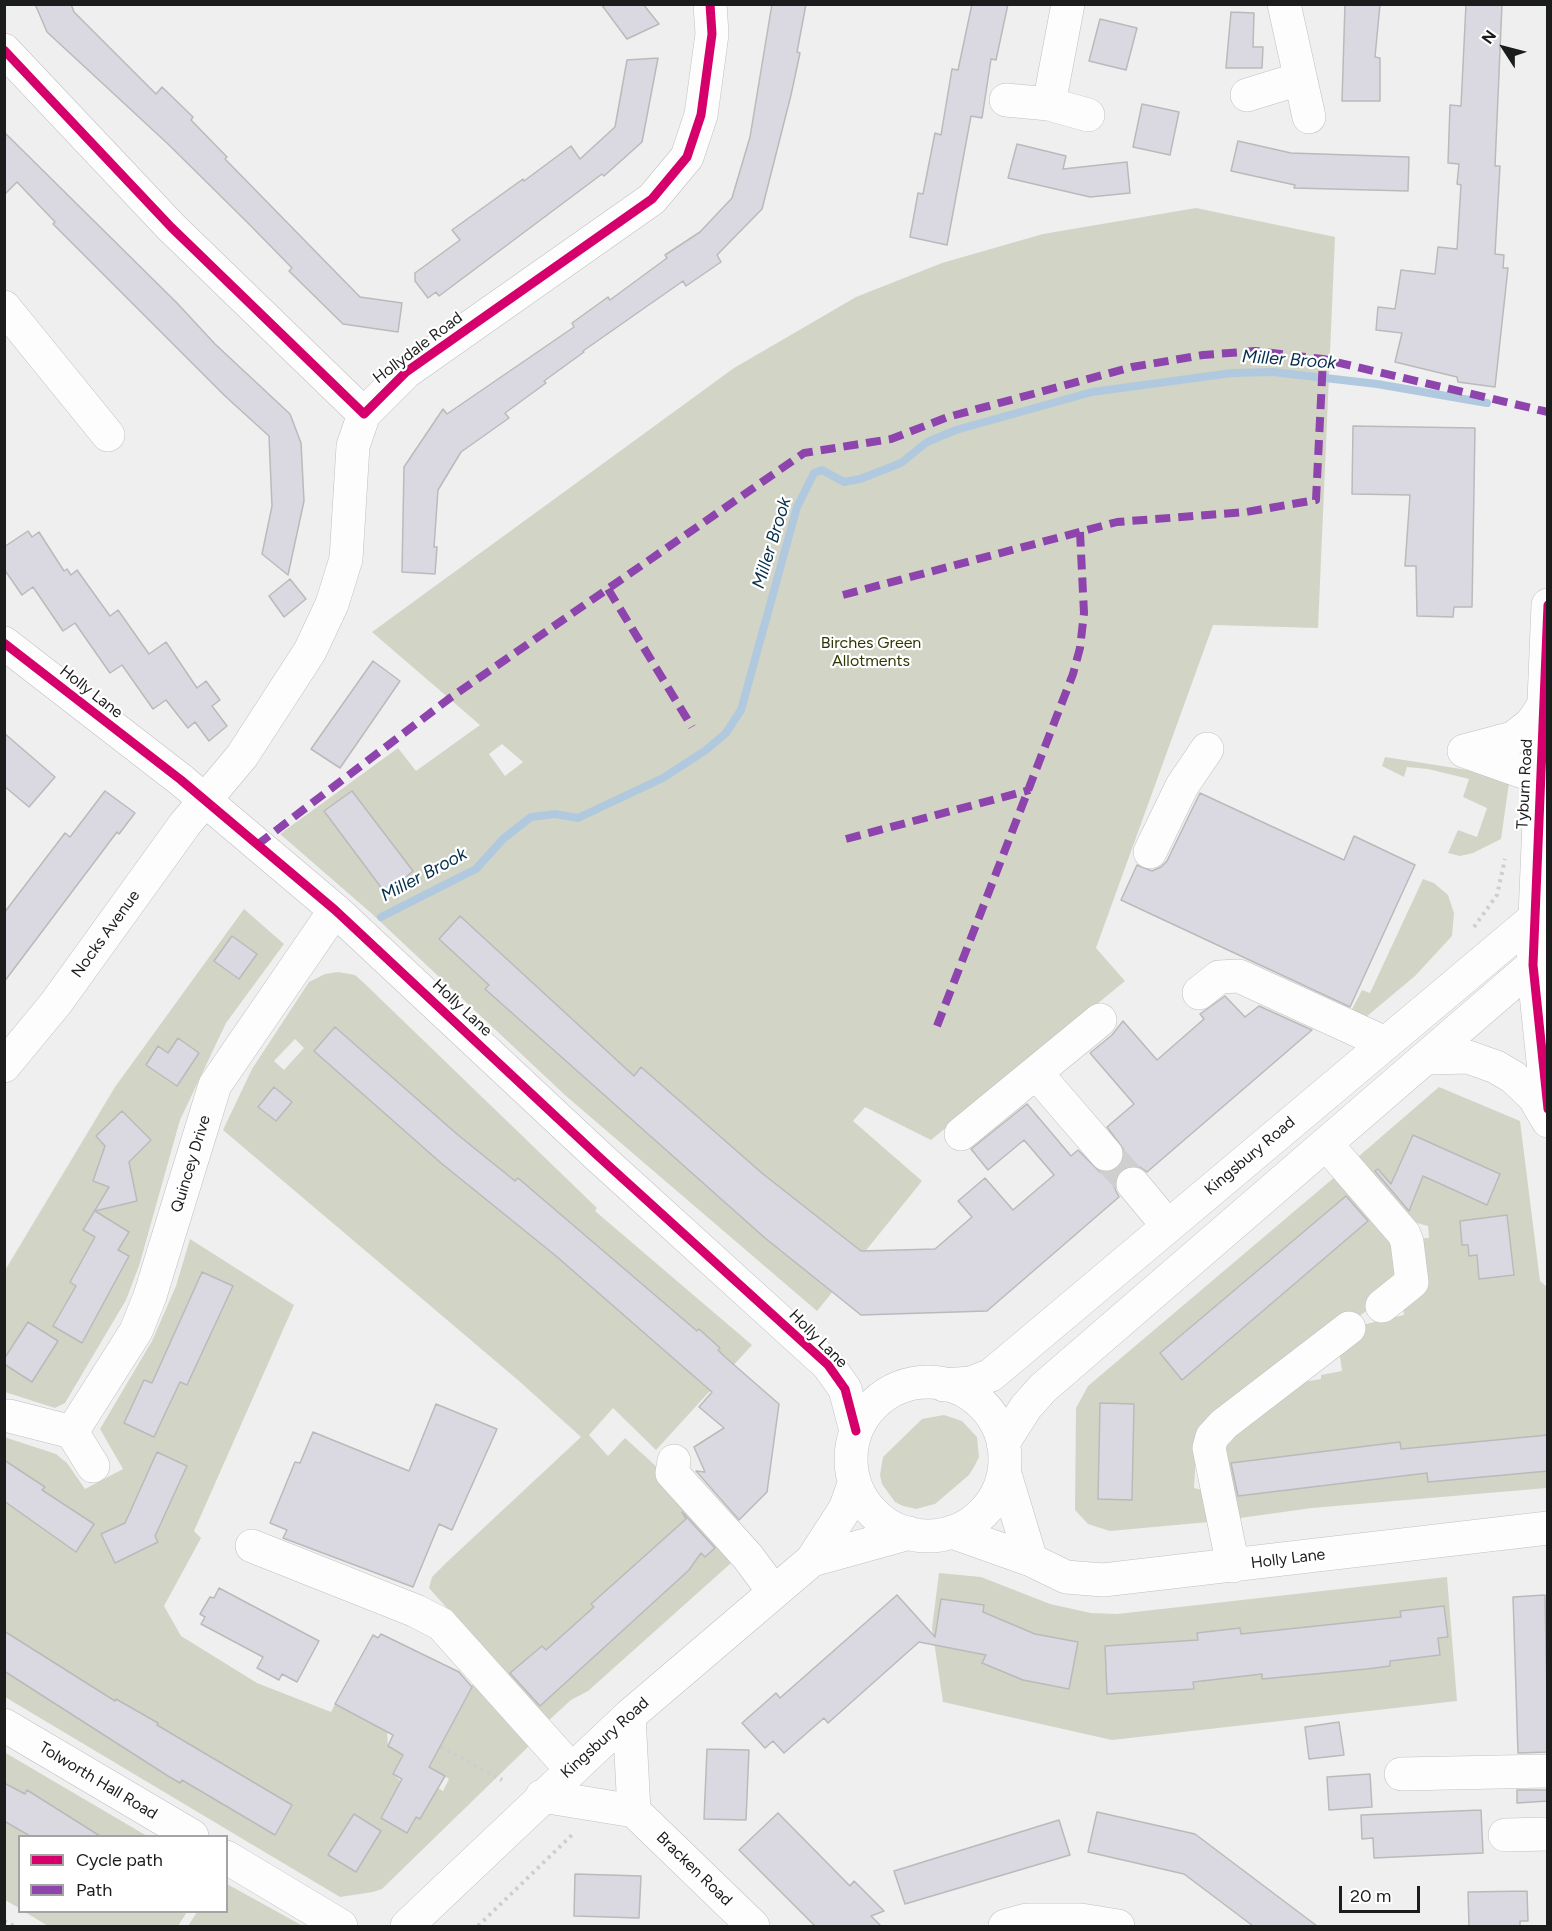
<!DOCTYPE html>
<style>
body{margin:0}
#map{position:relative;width:1552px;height:1931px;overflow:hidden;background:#efefef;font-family:Figtree,sans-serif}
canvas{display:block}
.frame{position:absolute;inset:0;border:6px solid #1b1c1c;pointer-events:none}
.legend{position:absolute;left:18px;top:1835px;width:210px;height:78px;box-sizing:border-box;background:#fff;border:2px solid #a4a4a4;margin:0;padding:8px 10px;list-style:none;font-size:18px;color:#1b1c1c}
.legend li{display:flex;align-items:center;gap:12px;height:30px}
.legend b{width:30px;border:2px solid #a4a4a4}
.north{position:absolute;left:1474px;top:18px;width:60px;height:60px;-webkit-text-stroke:4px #fff;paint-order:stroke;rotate:306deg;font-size:16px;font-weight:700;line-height:24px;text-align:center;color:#1b1c1c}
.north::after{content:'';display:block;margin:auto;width:21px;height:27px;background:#1b1c1c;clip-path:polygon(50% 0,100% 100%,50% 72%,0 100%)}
.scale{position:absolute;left:1339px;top:1886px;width:81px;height:27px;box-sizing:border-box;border:3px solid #1b1c1c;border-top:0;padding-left:8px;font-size:18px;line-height:21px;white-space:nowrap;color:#1b1c1c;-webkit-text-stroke:4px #fff;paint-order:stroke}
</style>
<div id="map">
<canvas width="1552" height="1931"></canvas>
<div class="frame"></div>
<ul class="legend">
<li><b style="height:8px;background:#d6006c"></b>Cycle path</li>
<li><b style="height:8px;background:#8e44ad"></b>Path</li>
</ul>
<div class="north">N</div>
<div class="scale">20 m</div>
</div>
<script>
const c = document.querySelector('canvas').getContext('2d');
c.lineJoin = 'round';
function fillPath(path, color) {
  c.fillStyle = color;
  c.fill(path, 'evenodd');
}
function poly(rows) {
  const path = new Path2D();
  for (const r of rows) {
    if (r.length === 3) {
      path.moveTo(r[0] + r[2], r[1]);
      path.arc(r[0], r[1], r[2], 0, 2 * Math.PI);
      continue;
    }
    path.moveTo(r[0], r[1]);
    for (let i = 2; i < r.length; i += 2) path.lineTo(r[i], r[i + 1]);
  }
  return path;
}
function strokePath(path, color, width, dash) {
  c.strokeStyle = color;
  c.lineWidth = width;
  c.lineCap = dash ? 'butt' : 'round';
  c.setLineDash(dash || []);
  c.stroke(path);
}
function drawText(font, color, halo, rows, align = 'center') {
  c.font = font + ' Figtree,sans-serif';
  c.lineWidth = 4.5;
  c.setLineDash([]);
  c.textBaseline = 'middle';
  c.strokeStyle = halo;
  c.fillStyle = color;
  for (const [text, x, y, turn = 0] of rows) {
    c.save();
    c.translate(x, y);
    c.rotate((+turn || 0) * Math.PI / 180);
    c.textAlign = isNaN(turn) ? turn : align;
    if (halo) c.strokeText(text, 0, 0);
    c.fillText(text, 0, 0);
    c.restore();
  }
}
fillPath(poly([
 [1196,208,1335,237,1318,628,1213,625,1096,948,1125,981,931,1140,865,1107,853,1121,922,1181,817,1311,566,1096,371,913,280,834,398,748,416,771,480,725,372,632,734,368,856,297,942,263,1043,234],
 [502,744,523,762,505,776,489,754],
 [1385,757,1480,772,1509,783,1501,839,1473,853,1460,856,1448,853,1458,830,1477,837,1487,808,1463,797,1469,779,1428,769,1407,767,1404,777,1382,766],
 [1423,879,1434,883,1448,895,1454,913,1452,936,1415,976,1360,1022,1348,1017,1362,990,1370,993],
 [244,909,284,944,226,1023,180,1120,139,1266,126,1300,65,1403,55,1408,5,1392,4,1272,115,1087],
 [338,972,355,975,364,983,597,1208,595,1211,752,1345,656,1450,613,1408,589,1435,608,1456,625,1438,658,1468,739,1556,588,1691,571,1700,548,1721,429,1588,432,1577,447,1562,581,1437,519,1381,223,1130,252,1069,309,982,325,974],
 [295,1039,304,1048,284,1070,274,1061],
 [1439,1087,1520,1121,1540,1281,1547,1287,1547,1488,1312,1508,1233,1519,1220,1442,1298,1383,1321,1379,1321,1375,1342,1371,1338,1343,1362,1325,1404,1315,1402,1297,1413,1239,1429,1238,1428,1226,1406,1220,1351,1163],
 [1343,1170,1401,1239,1394,1289,1324,1344,1196,1454,1194,1488,1213,1493,1220,1521,1110,1531,1088,1524,1075,1510,1076,1408,1088,1386],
 [190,1239,294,1305,194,1531,201,1538,164,1606,181,1636,257,1683,331,1712,335,1704,387,1732,388,1746,403,1755,393,1774,428,1806,438,1788,443,1791,449,1779,429,1767,474,1682,530,1745,382,1889,373,1892,340,1897,5,1697,4,1437,56,1454,67,1463,85,1489,123,1469,100,1429,152,1341,176,1286],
 [944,1415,962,1421,977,1437,979,1457,974,1467,969,1475,935,1504,916,1509,903,1506,895,1502,882,1484,880,1475,883,1457,922,1419],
 [939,1573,981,1577,1050,1604,1091,1613,1117,1614,1447,1577,1457,1701,1112,1740,943,1702,932,1628],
 [4,1752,147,1836,20,1836,19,1908,5,1900],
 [227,1884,301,1925,302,1926,188,1926,197,1912,226,1912],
 [25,1912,187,1912,178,1926,48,1926]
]), '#d2d5c5');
strokePath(poly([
 [381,917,476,869,503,839,531,817,555,814,578,818,663,778,706,750,726,733,741,710,797,507,814,473,822,470,844,482,860,479,901,463,927,442,956,430,1092,392,1232,373,1273,372,1377,384,1487,403]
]), '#b1c9de', 8);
const building = poly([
 [35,4,71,4,74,12,156,94,162,87,193,117,191,120,227,157,225,159,360,297,402,303,398,332,343,324,289,271,292,268,249,224,168,144,47,32,35,4],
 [601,4,643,4,659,24,627,39,601,4],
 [772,4,806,4,797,52,800,53,791,95,762,209,717,255,721,262,686,286,683,281,583,351,584,352,544,381,546,383,505,413,509,418,461,452,438,490,434,547,437,547,435,574,402,572,404,467,443,409,447,414,574,327,572,323,608,297,610,300,667,258,665,255,700,232,732,198,750,137,772,4],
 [972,4,1008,4,996,60,991,59,982,118,971,116,947,245,910,237,918,193,923,194,935,133,941,135,952,69,958,70,972,4],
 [1345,4,1380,4,1375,57,1380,58,1380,101,1342,101,1345,4],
 [1466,4,1502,4,1495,166,1500,166,1495,254,1504,255,1503,268,1508,268,1495,387,1458,382,1457,377,1395,362,1402,333,1376,330,1378,307,1395,309,1401,270,1435,274,1438,247,1457,249,1461,185,1457,184,1459,164,1448,163,1450,105,1461,106,1466,4],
 [1231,12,1254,13,1253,47,1263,47,1262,68,1226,68,1231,12],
 [1100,19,1137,28,1126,70,1089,61,1100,19],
 [658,58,642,142,604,176,602,174,439,296,436,292,428,298,415,281,415,273,460,240,452,230,523,179,524,181,571,146,580,159,615,127,627,60,658,58],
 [1142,104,1179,112,1170,155,1133,147,1142,104],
 [4,132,177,303,215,344,290,414,301,443,304,501,288,575,262,554,272,506,269,436,225,396,53,224,55,222,17,182,4,195,4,132],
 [1238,141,1291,153,1409,157,1408,191,1294,188,1295,185,1231,171,1238,141],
 [1017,144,1066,156,1063,169,1127,162,1130,193,1090,197,1008,178,1017,144],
 [1353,426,1475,428,1472,607,1454,607,1453,617,1417,616,1416,566,1405,566,1410,495,1352,494,1353,426],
 [28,531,32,537,39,532,64,571,67,569,71,575,77,570,110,616,118,610,149,654,166,642,197,688,206,681,220,700,212,706,227,726,209,741,195,722,188,728,166,700,153,709,122,665,110,673,75,623,63,631,33,587,22,595,4,569,4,547,28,531],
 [290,579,306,599,284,617,269,596,290,579],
 [373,661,400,681,340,768,311,749,373,661],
 [4,733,55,777,29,807,4,786,4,733],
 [105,791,135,813,119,834,117,832,4,982,4,913,65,833,70,837,105,791],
 [352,791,413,871,386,894,324,811,352,791],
 [1200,793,1344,860,1354,836,1415,865,1350,1007,1121,900,1137,865,1152,871,1161,867,1167,861,1200,793],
 [460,916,634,1076,641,1067,763,1174,861,1251,935,1249,972,1217,958,1201,985,1178,1013,1210,1054,1175,1024,1140,988,1170,971,1149,1027,1104,1071,1156,1078,1150,1100,1172,1110,1172,1119,1168,1124,1160,1124,1150,1107,1127,1134,1104,1090,1053,1112,1035,1123,1021,1157,1060,1204,1019,1200,1014,1225,996,1245,1017,1259,1006,1312,1030,1147,1172,1140,1167,1130,1166,1121,1170,1116,1177,1114,1187,1119,1197,987,1311,861,1315,765,1238,485,989,489,985,439,939,460,916],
 [232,936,257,954,239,979,214,961,232,936],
 [335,1027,458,1135,515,1181,518,1178,697,1331,699,1329,720,1348,718,1350,725,1357,779,1404,767,1492,739,1520,696,1471,705,1472,694,1447,724,1428,699,1407,712,1392,556,1256,441,1163,314,1051,335,1027],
 [178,1038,199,1053,177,1086,146,1065,158,1046,168,1053,178,1038],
 [274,1087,292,1102,276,1121,258,1107,274,1087],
 [122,1111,151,1140,129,1162,137,1201,95,1211,129,1232,118,1250,129,1256,82,1343,53,1326,76,1286,70,1282,95,1237,83,1230,109,1187,93,1181,105,1146,96,1136,122,1111],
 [1413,1135,1500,1174,1487,1205,1423,1176,1409,1211,1375,1171,1378,1169,1391,1184,1413,1135],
 [1346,1196,1368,1221,1182,1380,1160,1353,1346,1196],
 [1507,1215,1514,1275,1479,1279,1477,1255,1469,1256,1468,1245,1462,1245,1460,1221,1507,1215],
 [202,1272,233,1286,187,1385,180,1382,154,1437,124,1423,144,1380,152,1383,202,1272],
 [28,1322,58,1341,32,1382,4,1364,4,1359,28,1322],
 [1100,1403,1134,1404,1132,1500,1098,1499,1100,1403],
 [436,1404,497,1429,452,1530,439,1524,413,1587,283,1538,287,1530,270,1523,295,1462,300,1463,313,1432,409,1471,436,1404],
 [1548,1435,1548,1471,1428,1482,1427,1473,1238,1496,1231,1463,1400,1442,1401,1449,1548,1435],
 [157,1452,187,1466,155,1536,158,1542,115,1563,101,1534,125,1523,157,1452],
 [4,1460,45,1487,42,1490,94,1524,76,1552,4,1501,4,1460],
 [682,1512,715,1548,705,1557,701,1553,689,1570,540,1706,510,1673,542,1646,546,1650,594,1607,591,1604,686,1519,682,1512],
 [219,1588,319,1641,297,1682,282,1674,279,1680,257,1668,263,1657,201,1624,205,1617,200,1614,210,1597,214,1598,219,1588],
 [897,1595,935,1637,941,1599,984,1605,983,1612,1035,1634,1078,1642,1069,1689,1023,1680,982,1663,986,1655,919,1642,828,1723,824,1718,784,1753,773,1741,765,1748,742,1723,776,1693,780,1698,897,1595],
 [1545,1595,1548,1752,1518,1753,1513,1597,1545,1595],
 [1444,1606,1448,1637,1438,1638,1440,1655,1390,1661,1390,1666,1367,1669,1262,1679,1262,1674,1193,1682,1194,1689,1107,1694,1105,1646,1198,1640,1197,1633,1240,1628,1241,1634,1373,1620,1401,1617,1400,1611,1444,1606],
 [4,1631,115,1701,116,1699,158,1723,157,1725,292,1805,275,1835,182,1780,180,1783,168,1776,4,1671,4,1631],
 [381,1634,459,1672,472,1687,429,1767,445,1776,420,1819,416,1817,407,1833,381,1818,402,1779,393,1774,403,1755,388,1746,393,1735,335,1704,373,1635,378,1638,381,1634],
 [1339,1722,1344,1755,1309,1759,1305,1727,1339,1722],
 [707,1749,749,1750,746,1820,704,1819,707,1749],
 [1370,1774,1372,1807,1329,1810,1327,1777,1370,1774],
 [4,1783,25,1794,27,1790,100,1836,30,1836,4,1821,4,1783],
 [1517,1790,1548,1790,1548,1801,1517,1803,1517,1790],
 [1481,1810,1483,1853,1374,1858,1373,1838,1362,1839,1361,1815,1481,1810],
 [1097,1812,1195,1834,1317,1926,1253,1926,1184,1874,1088,1852,1097,1812],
 [778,1813,850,1886,854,1881,884,1911,871,1916,881,1926,815,1926,739,1850,778,1813],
 [354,1814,381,1831,356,1872,328,1855,354,1814],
 [1059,1820,1070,1855,905,1904,894,1871,1059,1820],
 [575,1874,641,1876,639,1918,574,1916,575,1874],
 [1527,1891,1528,1921,1520,1921,1520,1926,1469,1926,1468,1892,1527,1891]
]);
fillPath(building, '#dad9e2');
strokePath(building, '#bababa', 1.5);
strokePath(poly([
 [1106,1154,1133,1184]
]), '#cfcfcf', 33, [33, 16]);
const minor = poly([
 [1284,4,1309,117],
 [4,50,171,227,364,414,406,372,652,199,687,157,701,115,712,34,710,4],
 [1247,95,1299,79],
 [1006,100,1049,104,1068,4],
 [1049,104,1088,115],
 [4,307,108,435],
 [4,643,181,780,335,910,598,1156,828,1365,845,1389,856,1431],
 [1464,751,1513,738,1531,724,1544,705],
 [1464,751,1540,778,1548,773],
 [1150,852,1182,786,1207,749],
 [1199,993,1219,977,1239,976,1385,1043],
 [1428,1058,1468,1057,1496,1067,1513,1077,1534,1097,1548,1121],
 [4,1066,56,1003,185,824,242,756,310,651,332,604,346,559,353,446,364,414],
 [1037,1074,1106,1154],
 [961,1134,1100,1020],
 [1327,1145,1404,1234,1407,1242,1412,1282,1382,1306],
 [1133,1184,1168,1226],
 [928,1459,77],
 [944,1385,971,1383,991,1375,1003,1365,1548,907],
 [9,1416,72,1432,93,1466],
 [72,1432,136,1331,150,1296,215,1085,335,910],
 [1003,1443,1026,1407,1043,1388,1548,952],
 [674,1461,672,1473,748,1557,774,1592],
 [1004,1471,1031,1560],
 [952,1532,1031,1560,1066,1577,1103,1580,1548,1528],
 [252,1546,416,1611,441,1624,571,1769],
 [812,1560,909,1533],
 [1233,1566,1209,1448,1212,1437,1224,1424,1349,1328],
 [629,1716,634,1811],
 [4,1725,192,1836],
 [1401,1774,1548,1771],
 [542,1796,634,1811,753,1926],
 [1505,1835,1548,1834],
 [226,1857,341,1926],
 [407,1926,629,1716,812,1560,845,1509,854,1484],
 [1005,1926,1027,1920,1081,1920,1118,1926]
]);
const major = poly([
 [1533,965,1548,605]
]);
const highway = poly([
 [1533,965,1548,1109]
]);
strokePath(minor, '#c0c0c1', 34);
strokePath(major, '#c0c0c1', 34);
strokePath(highway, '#c0c0c1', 34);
strokePath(poly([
 [1474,927,1497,895,1505,859],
 [441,1747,502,1780],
 [4,1921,14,1926],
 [478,1926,575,1832]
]), '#cecece', 4, [3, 4.5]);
strokePath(minor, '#fdfdfd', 33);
strokePath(major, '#fdfdfd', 33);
strokePath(highway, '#fdfdfd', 33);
strokePath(poly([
 [608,589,692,727],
 [843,595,1117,522,1246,512,1316,500,1323,359],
 [846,839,1030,790],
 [257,845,450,698,804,453,891,439,948,417,1132,367,1203,355,1255,351,1323,359,1548,412],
 [937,1026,1073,674,1080,648,1084,613,1080,532]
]), '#8e44ad', 8, [15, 8]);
strokePath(poly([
 [4,50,171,227,364,414,406,372,652,199,687,157,701,115,712,34,710,4],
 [1548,605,1533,965,1548,1109],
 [4,643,181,780,335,910,598,1156,828,1365,845,1389,856,1431]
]), '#d6006c', 9);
drawText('16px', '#1b1c1c', '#fff', [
 ["Hollydale Road",418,348,-37],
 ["Holly Lane",91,692,38],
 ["Tyburn Road",1525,784,-87],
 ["Nocks Avenue",106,934,-54],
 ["Holly Lane",462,1008,43],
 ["Kingsbury Road",1250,1156,-40],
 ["Quincey Drive",191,1164,-73],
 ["Holly Lane",818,1339,45],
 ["Holly Lane",1288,1559,-7],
 ["Kingsbury Road",605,1738,-42],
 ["Tolworth Hall Road",98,1781,31],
 ["Bracken Road",694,1869,44]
]);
drawText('16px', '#313704', '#fff', [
 ["Birches Green",871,643],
 ["Allotments",871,661]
]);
drawText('italic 18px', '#062f4d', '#fff', [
 ["Miller Brook",1289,360,4],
 ["Miller Brook",772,543,-73],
 ["Miller Brook",424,875,-28]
]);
</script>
